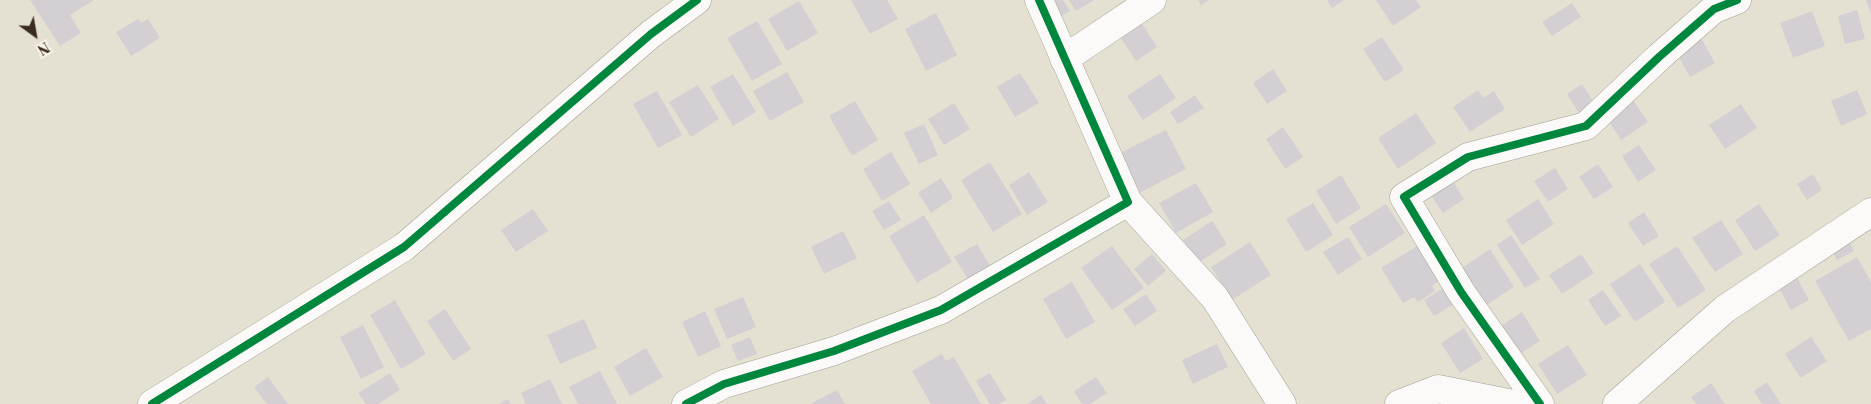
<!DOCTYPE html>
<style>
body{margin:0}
#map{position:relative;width:1871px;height:404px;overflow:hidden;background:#e4e1d2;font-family:"Libre Bodoni",serif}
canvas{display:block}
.north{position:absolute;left:10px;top:10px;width:50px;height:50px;-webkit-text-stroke:4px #f7f3e8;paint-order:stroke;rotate:148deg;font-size:14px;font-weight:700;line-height:20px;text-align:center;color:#3b2a1e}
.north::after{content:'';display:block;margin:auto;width:18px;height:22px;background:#3b2a1e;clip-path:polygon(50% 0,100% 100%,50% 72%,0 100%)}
</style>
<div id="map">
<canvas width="1871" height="404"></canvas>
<div class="north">N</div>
</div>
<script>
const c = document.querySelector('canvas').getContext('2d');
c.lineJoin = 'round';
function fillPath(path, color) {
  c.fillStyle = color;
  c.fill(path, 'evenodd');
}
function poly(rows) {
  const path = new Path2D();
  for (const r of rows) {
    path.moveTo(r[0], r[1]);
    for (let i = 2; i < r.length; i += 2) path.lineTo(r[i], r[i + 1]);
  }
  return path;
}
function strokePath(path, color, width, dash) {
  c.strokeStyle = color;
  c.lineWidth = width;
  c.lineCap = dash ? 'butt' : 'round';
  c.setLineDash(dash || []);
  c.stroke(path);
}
fillPath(poly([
 [30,0,94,0,70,15,81,33,60,46],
 [851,0,887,0,898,19,870,34],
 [1053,0,1063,0,1070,11,1057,19],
 [1069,0,1094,0,1076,11],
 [1198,0,1209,0,1201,5],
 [1327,0,1344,0,1332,8],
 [1376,0,1416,0,1421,7,1393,26],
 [1866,0,1871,0,1871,14],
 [799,1,818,33,787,51,768,19],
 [1572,3,1581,17,1552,36,1542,22],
 [1857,10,1865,39,1845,44,1838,16],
 [1812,11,1825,46,1793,58,1780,23],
 [936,13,957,55,926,71,905,29],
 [1137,16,1157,47,1136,61,1115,29],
 [138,19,141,23,148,19,160,38,131,56,116,32],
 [757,21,782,64,752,81,727,38],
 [1700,36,1715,63,1690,77,1675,50],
 [1382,37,1404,70,1385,82,1363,49],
 [1273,69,1287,91,1267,104,1253,83],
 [787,72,804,102,770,121,753,91],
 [1020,73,1039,103,1015,117,997,87],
 [733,74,756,112,733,126,710,87],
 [1160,74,1176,98,1143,120,1127,96],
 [1582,84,1596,106,1581,116,1567,94],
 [698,85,719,119,691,137,669,102],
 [1478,90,1483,98,1494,91,1505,109,1470,132,1453,107],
 [1857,90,1867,114,1841,126,1831,101],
 [657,91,682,135,658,148,633,104],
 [1195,95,1204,108,1178,124,1170,112],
 [1633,100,1648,122,1621,140,1606,117],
 [855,101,878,140,852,156,829,116],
 [954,103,970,129,944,145,928,119],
 [1741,104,1757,128,1725,149,1709,125],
 [1416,113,1436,143,1398,169,1378,138],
 [924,124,938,155,919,164,904,133],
 [1283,127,1303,157,1285,169,1266,139],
 [1166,130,1186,169,1139,193,1120,153],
 [1639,145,1656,170,1638,182,1622,156],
 [891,152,910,184,882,201,863,169],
 [990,162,1022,214,993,232,961,180],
 [1598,164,1613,187,1594,199,1579,177],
 [1555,168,1568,189,1548,202,1534,181],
 [1029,172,1048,202,1027,215,1009,185],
 [1813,174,1822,190,1807,200,1797,184],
 [1341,175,1361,208,1336,224,1316,191],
 [1450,177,1464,199,1443,213,1429,192],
 [941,178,953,198,931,213,918,193],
 [1196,183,1213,212,1176,233,1159,203],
 [1538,199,1554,224,1522,245,1506,220],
 [889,201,901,220,884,230,872,211],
 [1313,203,1333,235,1306,252,1286,219],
 [1386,204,1405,233,1368,257,1349,227],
 [1759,204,1780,235,1755,251,1735,220],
 [533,209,548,231,516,252,501,230],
 [1644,212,1659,236,1643,246,1628,223],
 [924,215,952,262,917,283,889,236],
 [1721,220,1743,254,1715,272,1692,238],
 [1212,221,1227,244,1198,263,1183,240],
 [843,231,857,258,824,274,811,247],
 [1511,235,1540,279,1525,288,1497,245],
 [1846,235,1854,251,1837,260,1828,245],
 [1348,237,1362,259,1338,275,1323,252],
 [1250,242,1271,275,1232,300,1211,267],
 [977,244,990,266,968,279,954,257],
 [1419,245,1441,280,1432,286,1435,291,1418,302,1414,297,1403,303,1381,268],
 [1112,246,1144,288,1112,310,1081,268],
 [1677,246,1706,290,1678,308,1649,264],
 [1490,249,1514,287,1483,307,1459,270],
 [1152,254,1166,271,1148,286,1134,269],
 [1581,254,1594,273,1562,294,1549,275],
 [1857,257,1871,282,1871,329,1849,341,1815,281],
 [1640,264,1665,302,1635,322,1610,284],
 [1796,276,1809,300,1791,310,1778,286],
 [1072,282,1095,322,1066,339,1043,299],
 [1447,286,1457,302,1434,316,1424,300],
 [1603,290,1621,316,1605,326,1588,300],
 [1146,294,1157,311,1135,326,1123,309],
 [743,297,756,327,727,339,714,309],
 [395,300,426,354,401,369,370,315],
 [445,309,471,349,453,361,427,321],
 [705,311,721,346,698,357,682,322],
 [1522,312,1540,341,1517,356,1499,327],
 [584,319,597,348,560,364,547,335],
 [363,325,384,367,361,379,340,337],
 [1464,328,1483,359,1460,373,1441,343],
 [750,337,757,354,738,361,731,345],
 [1811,337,1827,361,1801,378,1785,354],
 [1217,344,1228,367,1193,384,1182,360],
 [1568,345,1587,375,1557,394,1538,364],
 [646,348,663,377,630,396,614,367],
 [942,354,946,361,954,357,981,404,931,404,912,371],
 [600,371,617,404,578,404,569,387],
 [390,373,400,390,378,404,366,404,358,393],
 [990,373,1006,400,999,404,990,404,976,381],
 [268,377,288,404,267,404,254,387],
 [1096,377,1107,393,1090,404,1082,404,1074,391],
 [550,379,562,404,526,404,521,393],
 [1767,382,1781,404,1762,404,1754,391],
 [1711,383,1725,404,1696,404,1691,397],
 [837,390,845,404,813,404,812,403],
 [1041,395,1047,404,1027,404],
 [508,399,511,404,499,404]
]), '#d4cfd2');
const minor = poly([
 [1064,59,1152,0],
 [1128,202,1215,298,1282,404],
 [152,404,404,247,651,34,697,0],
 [686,404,724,384,834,351,941,310,1128,202,1039,0],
 [1399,404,1438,389,1513,404],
 [1540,404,1461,292,1404,197,1468,157,1586,126,1659,57,1714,9,1737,0],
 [1617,404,1725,309,1871,212]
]);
strokePath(minor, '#a4a096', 29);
strokePath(minor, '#fbfaf8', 28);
strokePath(poly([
 [152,404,404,247,651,34,697,0],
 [686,404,724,384,834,351,941,310,1128,202,1039,0],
 [1540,404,1461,292,1404,197,1468,157,1586,126,1659,57,1714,9,1737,0]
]), '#00873e', 8);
</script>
